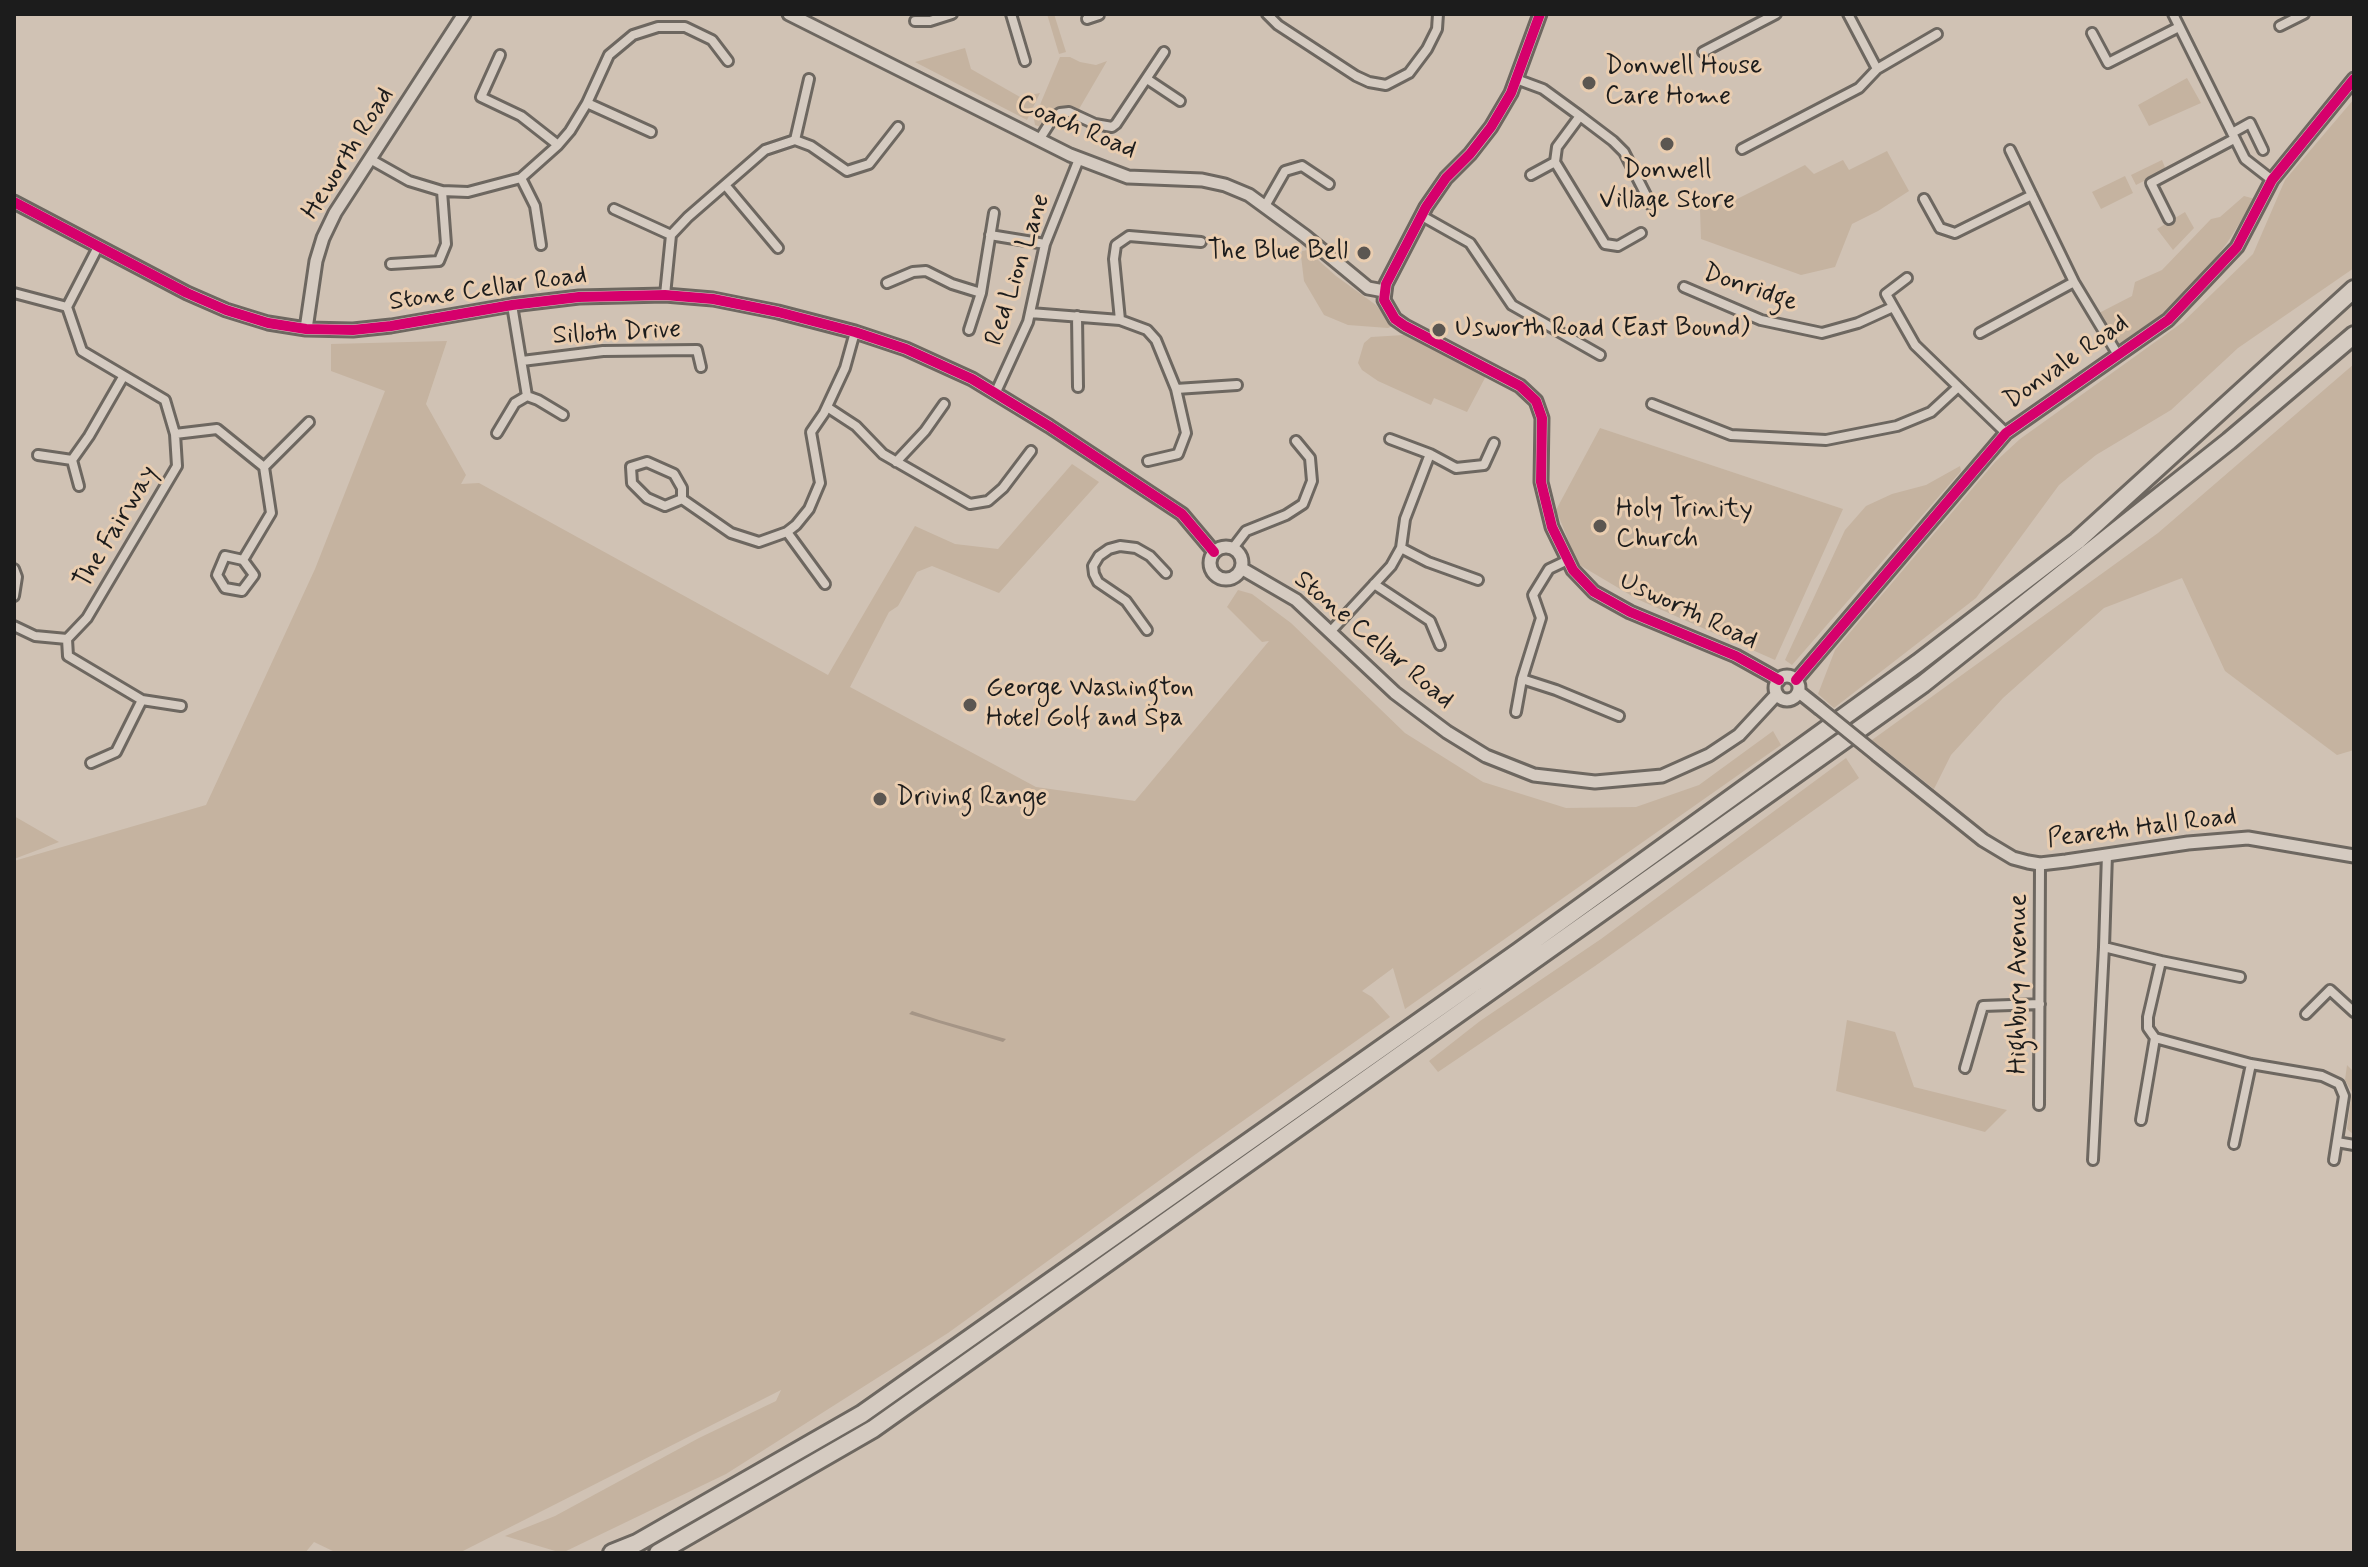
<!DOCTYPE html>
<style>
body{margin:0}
#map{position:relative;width:2368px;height:1567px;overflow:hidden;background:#d0c2b4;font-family:Mynerve,sans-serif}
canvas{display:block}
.frame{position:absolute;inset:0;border:16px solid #1c1c1c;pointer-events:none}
</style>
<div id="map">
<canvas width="2368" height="1567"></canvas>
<div class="frame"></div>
</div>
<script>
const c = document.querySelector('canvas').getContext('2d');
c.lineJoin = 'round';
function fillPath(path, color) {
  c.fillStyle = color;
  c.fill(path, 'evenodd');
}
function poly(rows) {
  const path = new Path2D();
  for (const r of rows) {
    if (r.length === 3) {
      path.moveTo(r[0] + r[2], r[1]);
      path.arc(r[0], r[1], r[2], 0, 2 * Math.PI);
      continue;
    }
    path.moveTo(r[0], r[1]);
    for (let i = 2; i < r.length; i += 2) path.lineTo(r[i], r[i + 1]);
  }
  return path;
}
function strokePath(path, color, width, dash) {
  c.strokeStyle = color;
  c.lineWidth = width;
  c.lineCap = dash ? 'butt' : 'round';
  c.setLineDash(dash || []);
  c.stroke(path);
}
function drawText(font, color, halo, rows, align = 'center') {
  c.font = font + ' Mynerve,sans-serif';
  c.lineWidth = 6;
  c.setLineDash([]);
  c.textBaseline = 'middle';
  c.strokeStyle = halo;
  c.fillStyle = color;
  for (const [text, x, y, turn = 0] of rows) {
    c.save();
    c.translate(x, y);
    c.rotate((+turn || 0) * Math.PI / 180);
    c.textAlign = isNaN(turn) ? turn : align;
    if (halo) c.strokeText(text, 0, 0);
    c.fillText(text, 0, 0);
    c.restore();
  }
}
fillPath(poly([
 [1047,14,1054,14,1066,52,1059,54],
 [965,48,971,69,1020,97,1040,93,1027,120,915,62],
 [1060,57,1070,57,1080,62,1096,65,1107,61,1079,109,1063,108,1054,110,1041,127,1035,125,1034,119],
 [2187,78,2201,103,2149,126,2138,105],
 [2354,99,2354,268,2238,348,2171,410,2096,455,2059,485,1976,598,1834,708,1818,694,1835,650,1995,462,2020,439,2183,322,2253,254,2285,180],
 [1887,151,1909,191,1878,211,1852,224,1835,267,1801,275,1701,239,1700,209,1729,203,1805,165,1814,174,1843,160,1849,170],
 [2162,160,2166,170,2136,185,2131,175],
 [2125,176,2133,193,2101,209,2092,192],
 [2244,196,2255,199,2227,243,2207,269,2164,315,2120,347,2099,313,2132,296,2135,282,2162,270,2211,219,2220,217],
 [2185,212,2194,228,2173,250,2157,229],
 [1307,250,1336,276,1376,305,1393,326,1388,328,1348,325,1324,315,1304,281,1301,256,1302,251],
 [1404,335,1486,376,1467,412,1434,398,1431,405,1378,381,1362,370,1358,363,1364,343,1371,337],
 [447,341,426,404,466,475,461,484,479,483,828,675,915,526,955,544,998,549,1072,464,1099,482,999,593,932,566,917,572,898,606,889,612,850,687,1036,787,1135,801,1269,641,1262,642,1227,607,1238,590,1252,594,1291,623,1405,733,1483,782,1566,808,1636,807,1699,785,1773,731,1781,745,1405,1009,1393,968,1362,991,1372,997,1390,1017,1196,1154,948,1333,726,1474,562,1553,505,1536,555,1516,699,1438,776,1401,781,1390,459,1553,337,1553,314,1542,305,1553,14,1553,14,861,206,805,315,569,385,391,331,371,331,344],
 [2354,364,2354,750,2337,755,2225,671,2182,578,2104,608,2003,698,1951,755,1934,789,1872,740,2158,533],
 [1600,428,1843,509,1775,660,1637,599,1578,564,1556,510],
 [1960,466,1961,471,1792,665,1785,660,1845,530,1866,506,1892,494,1926,485],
 [1846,758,1859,778,1595,966,1438,1072,1429,1061,1480,1021,1601,939],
 [14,816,59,842,14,859],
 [1847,1020,1895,1032,1914,1087,2007,1110,1985,1132,1836,1091],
 [2347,1065,2354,1072,2354,1135,2347,1129,2352,1092,2345,1080]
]), '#c5b3a0');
fillPath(poly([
 [912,1011,939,1020,1006,1039,1003,1042,909,1014]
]), '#a59586');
const minor = poly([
 [1011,14,1025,61],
 [1267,14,1278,25,1356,76,1369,82,1386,85,1409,73,1427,49,1437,29,1438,14],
 [2173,14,2245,159,2272,180],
 [1087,19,1099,15],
 [915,21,930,21,952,14],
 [2280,26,2304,14],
 [2092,33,2108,63,2179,27],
 [1703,52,1776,14],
 [500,55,481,97,521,116,558,145],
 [1877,69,1937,34],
 [1147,79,1180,101],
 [1516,79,1543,89,1580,116,1557,147,1555,162,1605,244,1618,246,1641,233],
 [587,103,651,132],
 [1580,116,1613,141,1624,152,1651,205],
 [2232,133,2250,123,2263,150],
 [795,140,809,79],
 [1039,140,1053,118,1060,113,1069,112,1095,124,1112,127,1116,124,1164,52],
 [1742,149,1859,88,1877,69,1848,14],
 [2010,150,2074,282,2118,355],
 [370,159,409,181,442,191,468,192,521,178,558,145,570,131,587,103,609,55,633,35,658,27,685,27,712,40,728,61],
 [1531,175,1555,162],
 [521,178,535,206,541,245],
 [726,186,778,248],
 [1924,199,1940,228,1955,233,2032,195],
 [1265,206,1285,171,1302,166,1329,184],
 [614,209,671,235],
 [1422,216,1470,243,1512,305,1600,355],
 [2169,219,2151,183,2234,139],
 [990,235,1045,244],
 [391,264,439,261,446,244,442,191],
 [1907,278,1886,294,1915,345,2006,433],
 [887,283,913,272,926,271,952,284,981,293],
 [1684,287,1761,320,1822,333,1858,323,1893,307],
 [14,293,67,307],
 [665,295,671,235,688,217,765,150,795,140,811,146,847,171,869,164,898,127],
 [512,305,527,396],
 [1030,313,1120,320,1147,330,1156,340,1176,389,1186,433,1178,454,1148,461],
 [1077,316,1078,387],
 [1120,320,1114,259,1116,245,1129,236,1201,242],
 [969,330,981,293,994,213],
 [1980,333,2074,282],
 [522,361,603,351,697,350,701,367],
 [1176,389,1237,385],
 [995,394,1028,322,1045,244,1079,159],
 [1652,404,1731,435,1826,440,1897,426,1931,412,1957,388],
 [827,407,856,426,883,454,970,504,988,501,1003,488,1031,451],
 [497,433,515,403,527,396,538,400,563,415],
 [175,434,217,429,264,467,271,513,243,560,225,556,217,575,225,588,242,591,254,575,243,560],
 [1390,439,1430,454,1456,468,1484,465,1494,443],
 [38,455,72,460,89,436,123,377],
 [72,460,79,486],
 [896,462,925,431,944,404],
 [264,467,309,422],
 [682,499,682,488,674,474,647,462,631,467,632,483,647,498,665,506,682,499,731,533,759,542,787,532,796,525,809,509,820,483,811,432,824,413,845,368,855,332],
 [787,532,825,584],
 [1233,548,1246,531,1286,515,1303,504,1312,481,1310,458,1296,441],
 [1401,548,1428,562,1478,580],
 [14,569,17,577,14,596],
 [1374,584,1430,621,1440,645],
 [14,626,35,636,67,639],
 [1147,630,1126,601,1098,582,1094,574,1093,566,1099,556,1109,549,1120,546,1136,548,1150,556,1166,573],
 [1330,632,1391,566,1401,548,1405,519,1430,454],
 [67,639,87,618,177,466,175,434,165,400,82,351,67,307,98,247],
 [67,639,68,656,142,700,181,706],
 [1522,679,1556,690,1619,716],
 [1516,712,1522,679,1541,618,1533,595,1549,569,1568,560],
 [91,763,116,752,142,700],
 [2107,854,2104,947,2161,961,2148,1017,2148,1028,2155,1038,2251,1064,2322,1076,2339,1084,2344,1096,2334,1160],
 [2161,961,2240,977],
 [2306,1014,2330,990,2354,1012],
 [1965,1068,1983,1006,2040,1004],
 [2039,1105,2040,864],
 [2141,1120,2155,1038],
 [2337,1142,2354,1145],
 [2234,1144,2251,1064],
 [2093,1160,2104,947]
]);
const tertiary = poly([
 [789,14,1070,155,1128,177,1202,180,1225,185,1249,195,1305,236,1368,288,1384,291],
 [1540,14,1511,93,1491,127,1470,154,1446,178,1426,207,1386,284,1384,300,1395,319,1405,326,1520,386,1536,401,1542,418,1541,482,1552,527,1573,570,1594,592,1630,612,1736,656,1779,680],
 [14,202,187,293,226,310,268,323,306,329,353,330,391,326,512,305,579,297,665,295,713,299,778,312,855,332,906,349,972,379,1049,426,1182,514,1214,552],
 [306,329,316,261,323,238,335,213,464,14],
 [1226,563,16],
 [1241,568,1296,600,1395,693,1447,732,1486,756,1534,775,1595,782,1662,776,1709,755,1739,735,1777,694],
 [1787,688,12],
 [1796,680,2006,433,2168,320,2237,247,2272,180,2354,79],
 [1799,692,1819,708],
 [1877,755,1983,840,2013,858,2028,862,2040,864,2066,861,2188,843,2248,838,2354,856]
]);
const motorway = poly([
 [612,1553,637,1543,862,1414,1518,952,1918,663,2077,541,2354,289],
 [658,1553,873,1429,1923,684,2229,441,2354,335]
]);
strokePath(minor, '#6d6760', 14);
strokePath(tertiary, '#6d6760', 17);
strokePath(motorway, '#6d6760', 22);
strokePath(minor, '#d5cbc1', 8);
strokePath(tertiary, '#d5cbc1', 11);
strokePath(motorway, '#d5cbc1', 16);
const tertiaryBridge = poly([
 [1819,708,1877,755]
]);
strokePath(tertiaryBridge, '#6d6760', 17, []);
strokePath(tertiaryBridge, '#d5cbc1', 11);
strokePath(poly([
 [1540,14,1511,93,1491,127,1470,154,1446,178,1426,207,1386,284,1384,300,1395,319,1405,326,1520,386,1536,401,1542,418,1541,482,1552,527,1573,570,1594,592,1630,612,1736,656,1779,680],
 [14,202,187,293,226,310,268,323,306,329,353,330,391,326,512,305,579,297,665,295,713,299,778,312,855,332,906,349,972,379,1049,426,1182,514,1214,552],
 [1796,680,2006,433,2168,320,2237,247,2272,180,2354,79]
]), '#d6006c', 10);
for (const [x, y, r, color] of [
 [1589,83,8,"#5b5651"],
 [1667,144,8,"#5b5651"],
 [1364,253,8,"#5b5651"],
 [1439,330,8,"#5b5651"],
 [1600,526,8,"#5b5651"],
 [970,705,8,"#5b5651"],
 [880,799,8,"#5b5651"]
]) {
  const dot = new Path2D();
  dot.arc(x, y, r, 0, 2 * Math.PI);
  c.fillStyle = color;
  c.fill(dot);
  strokePath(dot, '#e9cdb0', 3);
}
drawText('26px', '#1c1c1c', '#e9cdb0', [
 ["Donwell House",1605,68],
 ["Care Home",1605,98],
 ["Donwell",1667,172,"center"],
 ["Village Store",1667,202,"center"],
 ["The Blue Bell",1348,253,"right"],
 ["Usworth Road (East Bound)",1455,330],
 ["Holy Trinity",1616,511],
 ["Church",1616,541],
 ["George Washington",986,690],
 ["Hotel Golf and Spa",986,720],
 ["Driving Range",896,799]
], 'left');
drawText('26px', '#1c1c1c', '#e9cdb0', [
 ["Coach Road",1076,128,23],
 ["Heworth Road",349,154,-58],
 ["Red Lion Lane",1019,270,-72],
 ["Donridge",1750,289,19],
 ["Stone Cellar Road",488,290,-8],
 ["Silloth Drive",617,334,-3],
 ["Donvale Road",2067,363,-35],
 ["The Fairway",117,528,-59],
 ["Usworth Road",1688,612,25],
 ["Stone Cellar Road",1373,641,40],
 ["Peareth Hall Road",2142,829,-7],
 ["Highbury Avenue",2020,984,-90]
]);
</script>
